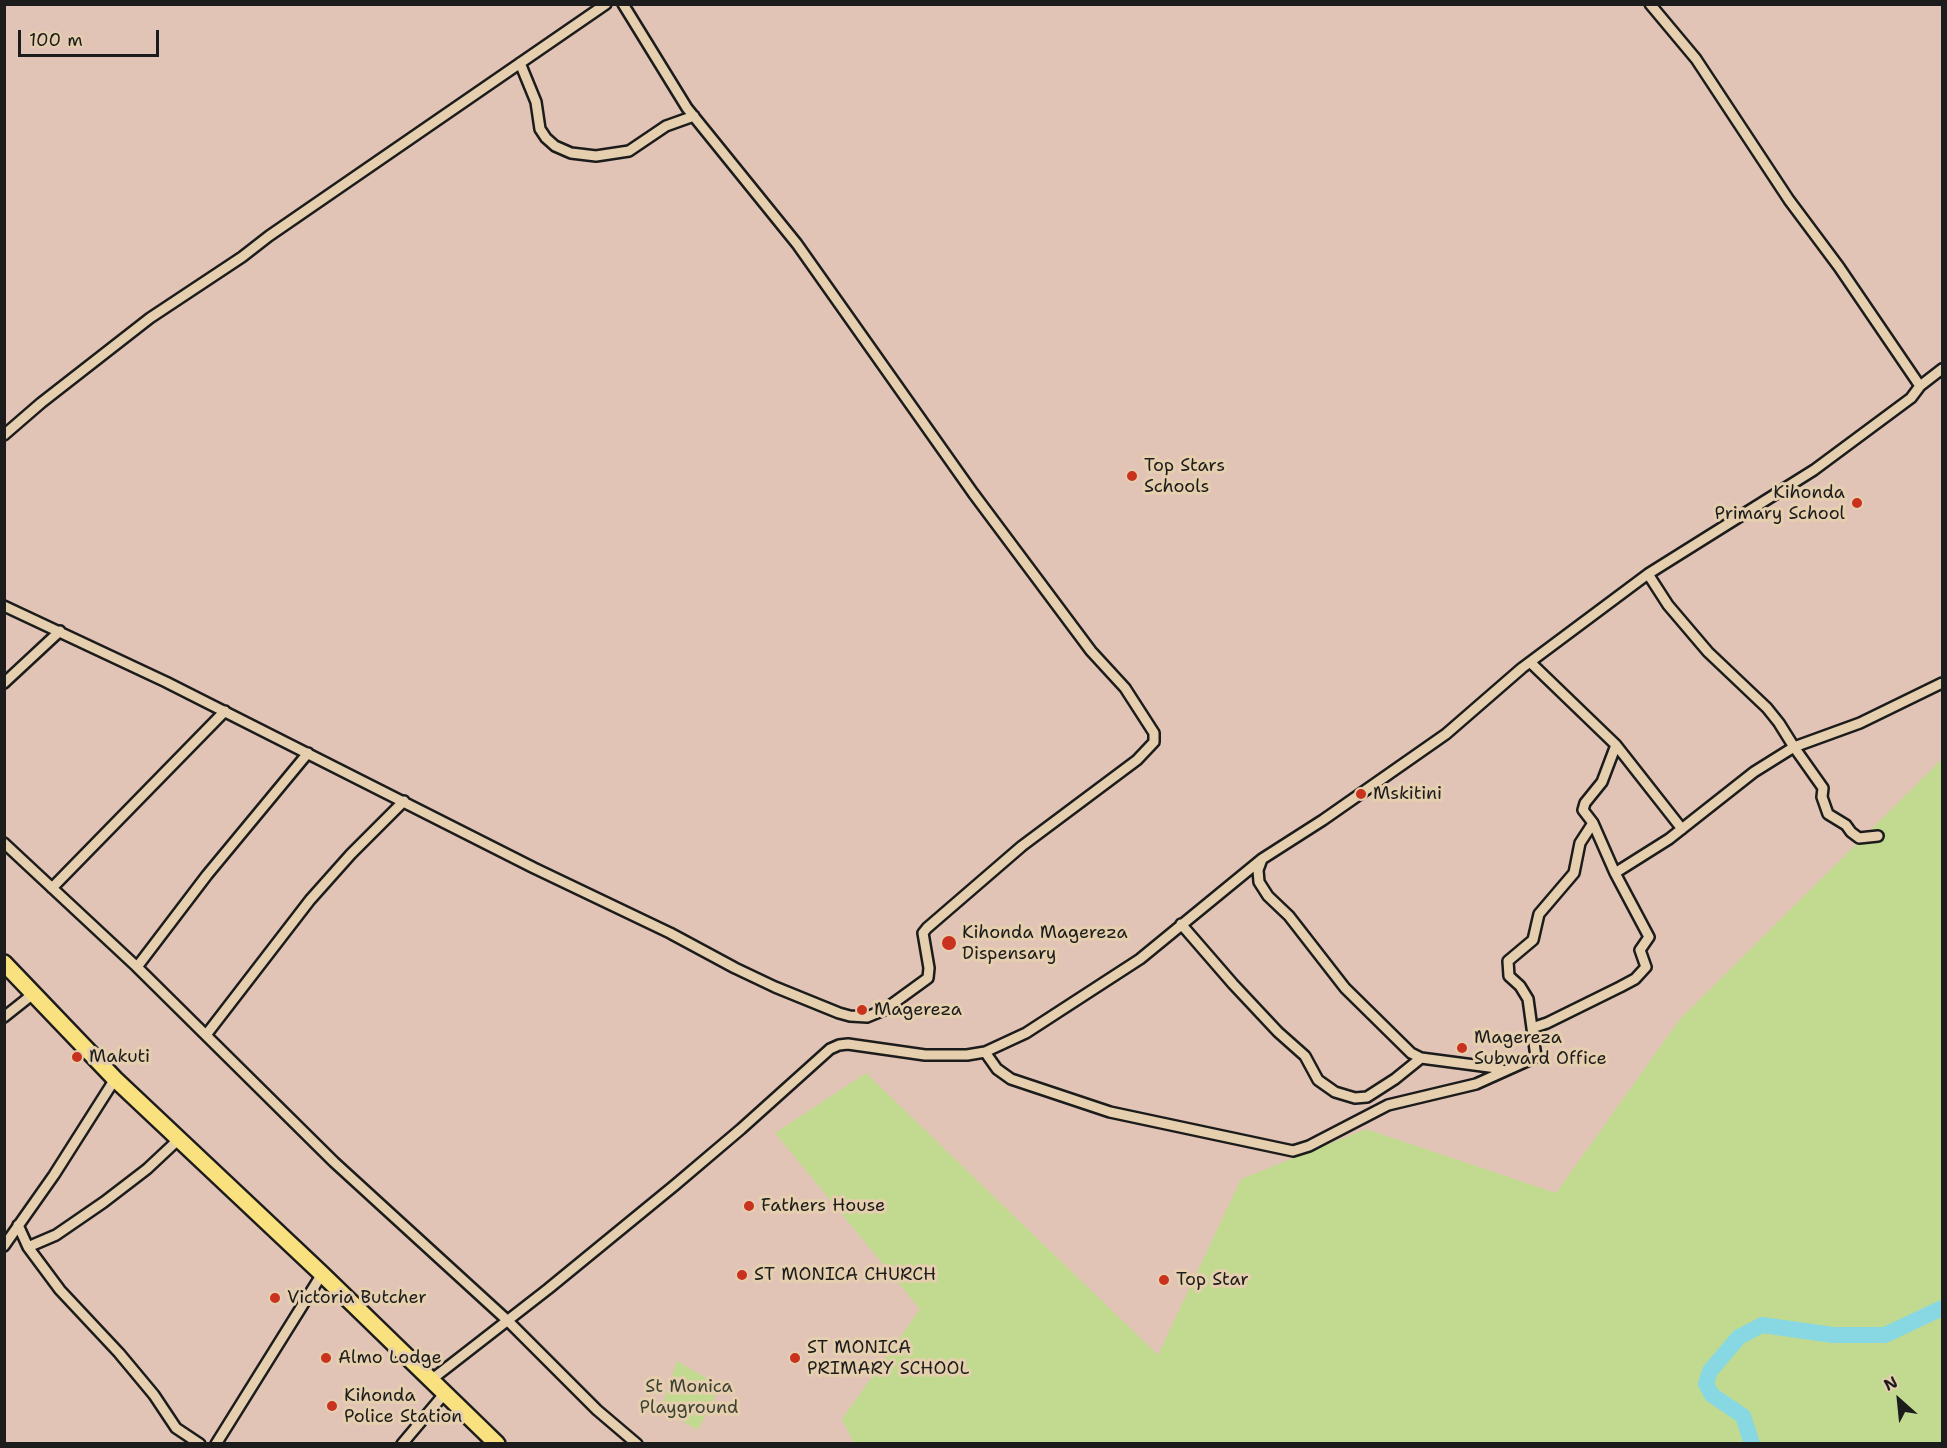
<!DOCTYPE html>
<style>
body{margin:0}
#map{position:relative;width:1947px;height:1448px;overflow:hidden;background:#e2c4b7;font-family:"Shantell Sans",sans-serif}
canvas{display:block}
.frame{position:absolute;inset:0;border:6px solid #1c1c1c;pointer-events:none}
.north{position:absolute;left:1869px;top:1370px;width:60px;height:60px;-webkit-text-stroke:4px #e5cfae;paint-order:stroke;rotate:333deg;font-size:16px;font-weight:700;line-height:24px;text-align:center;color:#1c1c1c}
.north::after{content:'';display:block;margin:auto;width:21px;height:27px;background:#1c1c1c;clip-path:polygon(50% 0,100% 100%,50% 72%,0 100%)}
.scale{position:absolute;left:18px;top:30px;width:141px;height:27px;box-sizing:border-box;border:3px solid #1c1c1c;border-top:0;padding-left:8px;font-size:18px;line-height:21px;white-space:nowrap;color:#1c1c1c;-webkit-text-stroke:4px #e5cfae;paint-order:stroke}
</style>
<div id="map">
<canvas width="1947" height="1448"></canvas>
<div class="frame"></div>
<div class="north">N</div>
<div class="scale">100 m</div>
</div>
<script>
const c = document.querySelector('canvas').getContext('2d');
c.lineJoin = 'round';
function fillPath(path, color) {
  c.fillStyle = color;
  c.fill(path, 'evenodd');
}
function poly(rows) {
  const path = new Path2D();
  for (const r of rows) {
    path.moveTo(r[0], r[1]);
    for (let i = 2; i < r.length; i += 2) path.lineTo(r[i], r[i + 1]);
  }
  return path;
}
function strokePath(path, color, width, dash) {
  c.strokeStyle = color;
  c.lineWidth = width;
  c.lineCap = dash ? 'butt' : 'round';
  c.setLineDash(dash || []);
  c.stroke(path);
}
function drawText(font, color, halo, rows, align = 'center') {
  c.font = font + ' "Shantell Sans",sans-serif';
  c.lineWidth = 6;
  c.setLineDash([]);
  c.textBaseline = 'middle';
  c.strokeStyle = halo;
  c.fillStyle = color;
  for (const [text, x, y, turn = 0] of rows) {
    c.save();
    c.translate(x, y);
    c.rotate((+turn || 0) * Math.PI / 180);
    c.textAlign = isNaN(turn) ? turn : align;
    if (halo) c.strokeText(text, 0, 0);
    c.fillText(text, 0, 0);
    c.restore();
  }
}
fillPath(poly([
 [1942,759,1942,1443,854,1443,842,1419,920,1309,775,1133,866,1073,1158,1355,1241,1179,1366,1129,1556,1193,1680,1019],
 [677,1361,720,1386,698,1430,661,1409]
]), '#c2da90');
strokePath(poly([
 [1752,1444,1743,1416,1712,1395,1706,1384,1710,1371,1739,1337,1762,1325,1833,1335,1885,1335,1942,1308]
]), '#87d8e2', 16);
const minor = poly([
 [1650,4,1696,59,1789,200,1839,267,1920,386],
 [520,63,536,102,540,129,546,138,555,146,571,153,596,156,629,151,666,126,694,116],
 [4,435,41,403,150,318,242,257,269,236,606,4],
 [1648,574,1668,605,1708,652,1767,708,1779,723,1794,747,1823,788,1822,797,1828,814,1846,825,1851,832,1859,838,1878,836],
 [4,606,166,682,534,868,670,933,735,968,775,987,839,1013,850,1016,867,1017,884,1010,928,978,929,968,923,933,927,928,1022,846,1137,760,1154,742,1154,733,1125,688,1091,651,973,493,797,244,687,108,623,4],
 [1531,663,1616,745,1682,829],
 [4,683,60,631],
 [4,843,137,967,334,1162,508,1321,597,1410,637,1444],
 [1262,859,1258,870,1259,882,1268,896,1289,916,1345,988,1411,1053,1421,1058,1497,1068,1504,1071],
 [1615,873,1669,839,1754,772,1794,747,1860,723,1942,683],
 [52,888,225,711],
 [1181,924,1233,984,1278,1032,1305,1056,1318,1080,1335,1092,1355,1098,1367,1097,1395,1079,1421,1058],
 [137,967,207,875,308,753],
 [4,1017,33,994],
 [1532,1028,1547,1023,1620,987,1635,979,1646,967,1640,950,1649,937,1615,873,1593,823,1583,810,1585,803,1602,782,1616,745],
 [206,1035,310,900,351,854,404,801],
 [985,1052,997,1069,1011,1079,1110,1112,1293,1151,1309,1146,1388,1105,1476,1084,1536,1057,1528,999,1520,986,1509,976,1508,961,1533,940,1539,914,1574,873,1580,843,1593,823],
 [18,1225,28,1247,60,1290,119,1353,154,1395,176,1428,200,1444],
 [4,1246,54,1175,115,1079],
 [28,1247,56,1235,104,1202,147,1169,179,1139],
 [431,1380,548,1289,675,1185,741,1129,830,1049,839,1045,848,1044,925,1055,967,1055,985,1052,1026,1033,1140,959,1262,859,1323,820,1446,734,1522,668,1648,574,1814,470,1911,398,1920,386,1942,369],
 [216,1444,322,1274],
 [402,1444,445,1393]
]);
const trunk = poly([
 [4,963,115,1079,322,1274,497,1444]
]);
strokePath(minor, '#1c1c1c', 14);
strokePath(trunk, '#1c1c1c', 20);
strokePath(minor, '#e5cfae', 9);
strokePath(trunk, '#fae180', 15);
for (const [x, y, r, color] of [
 [1132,476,6,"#c8321e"],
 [1857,503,6,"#c8321e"],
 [1361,794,6,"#c8321e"],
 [949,943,8,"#c8321e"],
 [862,1010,6,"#c8321e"],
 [1462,1048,6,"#c8321e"],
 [77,1057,6,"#c8321e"],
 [749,1206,6,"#c8321e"],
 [742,1275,6,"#c8321e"],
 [1164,1280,6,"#c8321e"],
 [275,1298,6,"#c8321e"],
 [326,1358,6,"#c8321e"],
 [795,1358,6,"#c8321e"],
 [332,1406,6,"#c8321e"]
]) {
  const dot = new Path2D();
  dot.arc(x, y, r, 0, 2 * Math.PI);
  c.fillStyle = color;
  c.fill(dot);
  strokePath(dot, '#e5cfae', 2);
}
drawText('18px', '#1c1c1c', '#e5cfae', [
 ["Top Stars",1144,466],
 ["Schools",1144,487],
 ["Kihonda",1845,493,"right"],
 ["Primary School",1845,514,"right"],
 ["Mskitini",1373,794],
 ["Kihonda Magereza",962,933],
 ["Dispensary",962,954],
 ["Magereza",874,1010],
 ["Magereza",1474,1038],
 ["Subward Office",1474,1059],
 ["Makuti",89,1057],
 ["Fathers House",761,1206],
 ["ST MONICA CHURCH",754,1275],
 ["Top Star",1176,1280],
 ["Victoria Butcher",287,1298],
 ["ST MONICA",807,1348],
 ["PRIMARY SCHOOL",807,1369],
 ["Almo Lodge",338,1358],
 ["Kihonda",344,1396],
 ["Police Station",344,1417]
], 'left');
drawText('18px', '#3d4233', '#e5cfae', [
 ["St Monica",689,1387],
 ["Playground",689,1408]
]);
</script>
